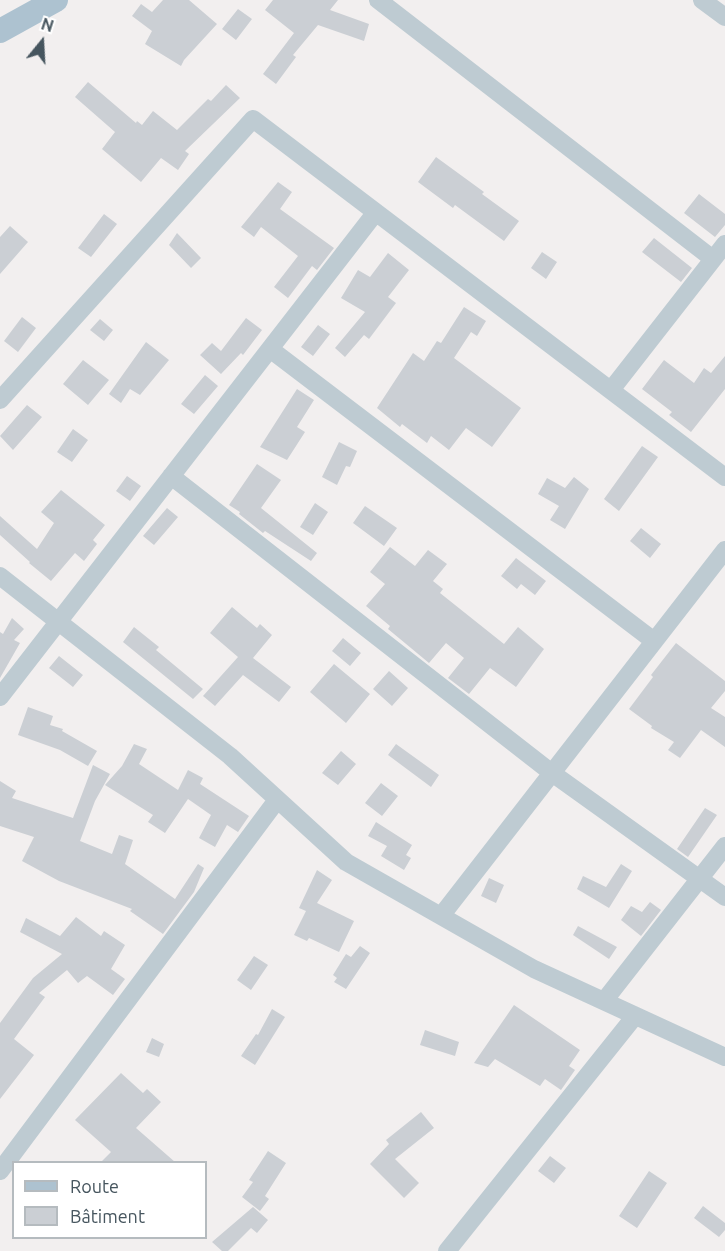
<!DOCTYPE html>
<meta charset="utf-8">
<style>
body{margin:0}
#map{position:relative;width:725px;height:1251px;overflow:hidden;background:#f2efef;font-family:Ubuntu,sans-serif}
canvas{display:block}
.legend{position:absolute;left:12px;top:1161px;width:195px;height:78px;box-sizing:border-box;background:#fff;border:2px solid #b5bbbf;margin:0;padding:8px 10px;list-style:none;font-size:18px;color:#46555e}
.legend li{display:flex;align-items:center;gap:12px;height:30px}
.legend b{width:30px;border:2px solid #b5bbbf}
.north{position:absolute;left:12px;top:12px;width:60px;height:60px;-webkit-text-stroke:4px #fff;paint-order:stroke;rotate:18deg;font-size:16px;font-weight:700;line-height:24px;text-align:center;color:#46555e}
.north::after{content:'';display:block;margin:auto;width:21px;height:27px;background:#46555e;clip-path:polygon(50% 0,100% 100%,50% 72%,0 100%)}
</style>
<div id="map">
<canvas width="725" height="1251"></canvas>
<ul class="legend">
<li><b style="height:8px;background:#adc2d0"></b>Route</li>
<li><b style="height:16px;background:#cbcfd4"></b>Bâtiment</li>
</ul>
<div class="north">N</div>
</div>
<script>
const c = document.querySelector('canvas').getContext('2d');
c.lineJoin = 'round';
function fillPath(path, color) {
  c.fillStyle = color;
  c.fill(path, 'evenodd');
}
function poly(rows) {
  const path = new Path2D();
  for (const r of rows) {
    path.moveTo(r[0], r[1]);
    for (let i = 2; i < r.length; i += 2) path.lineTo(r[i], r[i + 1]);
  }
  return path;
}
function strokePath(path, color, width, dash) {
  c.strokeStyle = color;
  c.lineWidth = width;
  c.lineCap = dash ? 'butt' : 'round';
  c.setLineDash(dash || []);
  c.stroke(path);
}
fillPath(poly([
 [163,0,189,0,217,24,184,60,181,66,145,44,152,31,132,16,141,4,152,12],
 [273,0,338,0,330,10,369,24,364,41,318,25,293,55,296,57,276,84,263,74,294,33,265,10],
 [238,9,252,19,236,40,222,29],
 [88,82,136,123,137,121,142,125,153,111,177,130,208,99,211,101,226,85,240,98,185,151,189,154,178,170,161,158,141,182,102,149,115,132,75,97],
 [436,157,484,192,482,194,519,221,504,241,455,205,453,208,418,182],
 [278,182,292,192,280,209,334,248,317,270,312,266,288,298,274,287,298,256,261,227,254,237,241,227],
 [699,194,725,214,725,225,715,237,684,213],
 [104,214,117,224,91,257,78,248],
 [10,226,28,242,0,274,0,237],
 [177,233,201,258,191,268,169,245],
 [654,238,692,268,681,282,642,252],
 [542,252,557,262,546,279,531,268],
 [388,253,409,270,388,297,396,303,369,339,364,335,345,357,335,348,365,312,341,298,358,270,370,277],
 [464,307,486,321,477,336,471,332,454,358,521,408,492,447,466,428,449,450,431,436,427,443,402,424,400,427,377,408,413,353,424,361,437,341,441,343],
 [22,317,36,328,18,352,4,341],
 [246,318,262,330,243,355,241,353,221,374,200,355,212,343,221,351],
 [100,319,113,330,104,341,90,330],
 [318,325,330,334,313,356,301,347],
 [146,342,169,360,140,395,130,389,121,403,109,394],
 [725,356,725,389,691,432,669,415,672,412,642,389,664,360,694,383,704,368,711,373],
 [83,360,109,380,88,405,63,384],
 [205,375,218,386,194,414,181,404],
 [297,389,314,400,297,427,305,432,287,460,260,447],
 [27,405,42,417,13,450,0,436],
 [73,429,88,440,72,462,57,452],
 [339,442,357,451,350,467,346,466,337,485,322,477],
 [642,446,658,457,619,511,604,499],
 [257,464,281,480,261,508,317,553,311,561,265,531,263,533,239,514,240,512,229,505],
 [127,476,141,486,130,501,116,491],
 [574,477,589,489,565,529,550,520,559,506,538,494,547,478,565,488],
 [61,490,105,525,93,540,97,544,84,561,75,553,51,581,29,563,30,562,0,535,0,516,37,549,54,523,41,512],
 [315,503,328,512,313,535,300,527],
 [365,506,397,528,384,546,353,523],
 [167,508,178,517,154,545,143,536],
 [641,528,661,544,650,558,630,541],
 [390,547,415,566,428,550,447,564,433,581,443,589,440,593,504,644,518,627,544,649,516,687,490,668,469,694,448,678,464,658,446,643,429,663,388,629,390,626,366,606,385,584,370,572],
 [516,558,546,581,535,595,521,584,517,589,501,576],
 [232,607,257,628,260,624,272,635,253,658,291,687,279,702,243,675,215,706,203,696,238,657,210,633],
 [12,618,24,629,14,640,20,643,0,678,0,632,3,634],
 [134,627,159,647,156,650,203,689,193,699,123,642],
 [343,638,361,653,350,666,332,651],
 [676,643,725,681,725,691,711,708,725,717,725,747,701,730,680,758,668,750,674,742,651,728,652,726,629,709,653,677,651,675],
 [59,656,83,675,73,687,49,668],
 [334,664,370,694,346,723,310,692],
 [389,671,408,688,392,706,373,689],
 [28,707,53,716,50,725,63,729,62,731,97,751,88,766,60,750,18,735],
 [134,744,147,749,139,764,178,790,188,770,203,778,200,784,249,816,238,832,227,825,215,847,199,838,211,815,188,799,165,833,148,822,153,815,105,785,122,766],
 [396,744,439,775,431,787,388,755],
 [341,751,356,764,338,785,322,773],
 [93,765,110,774,95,801,80,841,112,854,119,835,133,840,125,864,175,899,198,864,204,868,194,892,163,934,130,911,132,909,59,881,22,861,34,837,0,826,0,781,16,791,12,798,73,818],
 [381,783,398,796,382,816,365,803],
 [705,808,717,815,688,857,677,849],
 [376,822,412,845,406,855,411,858,404,870,381,856,387,846,368,836],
 [621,864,632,871,609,908,577,889,583,876,606,887],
 [317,870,332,880,317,903,354,921,339,952,309,938,307,941,294,935,306,911,299,908],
 [489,878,504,885,496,903,481,896],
 [650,902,661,910,641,936,621,920,631,906,642,912],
 [76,917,101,936,104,931,125,945,111,969,125,979,113,995,87,976,78,983,67,970,39,993,45,997,14,1039,34,1055,0,1099,0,1023,33,978,62,954,20,932,26,918,60,936],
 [578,926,617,947,609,959,573,935],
 [360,946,370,953,346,989,334,982,337,978,333,975,346,954,351,957],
 [254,956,268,965,251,990,237,980],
 [514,1005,580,1050,569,1066,575,1070,561,1090,545,1079,540,1086,495,1059,488,1067,474,1063],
 [272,1009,285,1017,255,1065,241,1056,256,1034,258,1035],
 [425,1030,459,1042,455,1056,420,1045],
 [152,1038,164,1044,159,1057,146,1052],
 [121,1073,143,1093,147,1089,161,1102,136,1128,175,1162,101,1162,111,1152,75,1120],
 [421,1112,434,1128,395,1159,419,1183,404,1198,370,1164,389,1144,386,1140],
 [268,1151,286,1163,265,1196,269,1199,260,1211,242,1197,253,1182,249,1180],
 [550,1156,566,1168,554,1183,538,1171],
 [649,1171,667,1183,637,1228,619,1216],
 [703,1206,725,1223,725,1230,719,1237,694,1218],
 [253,1207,268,1220,257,1233,251,1228,228,1251,222,1251,212,1242]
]), '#cbcfd4');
strokePath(poly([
 [378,0,713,259],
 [702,0,725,17],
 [270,349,654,641],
 [611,390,725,244],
 [0,400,253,119,725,477],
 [171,476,552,773,725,897],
 [0,576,230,756,346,862,534,969,725,1057],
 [0,697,376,212],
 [441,916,725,550],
 [604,1001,725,846],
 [0,1171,277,800],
 [447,1251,635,1016]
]), '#becbd2', 18);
strokePath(poly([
 [0,31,56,0]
]), '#adc2d0', 24);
</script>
